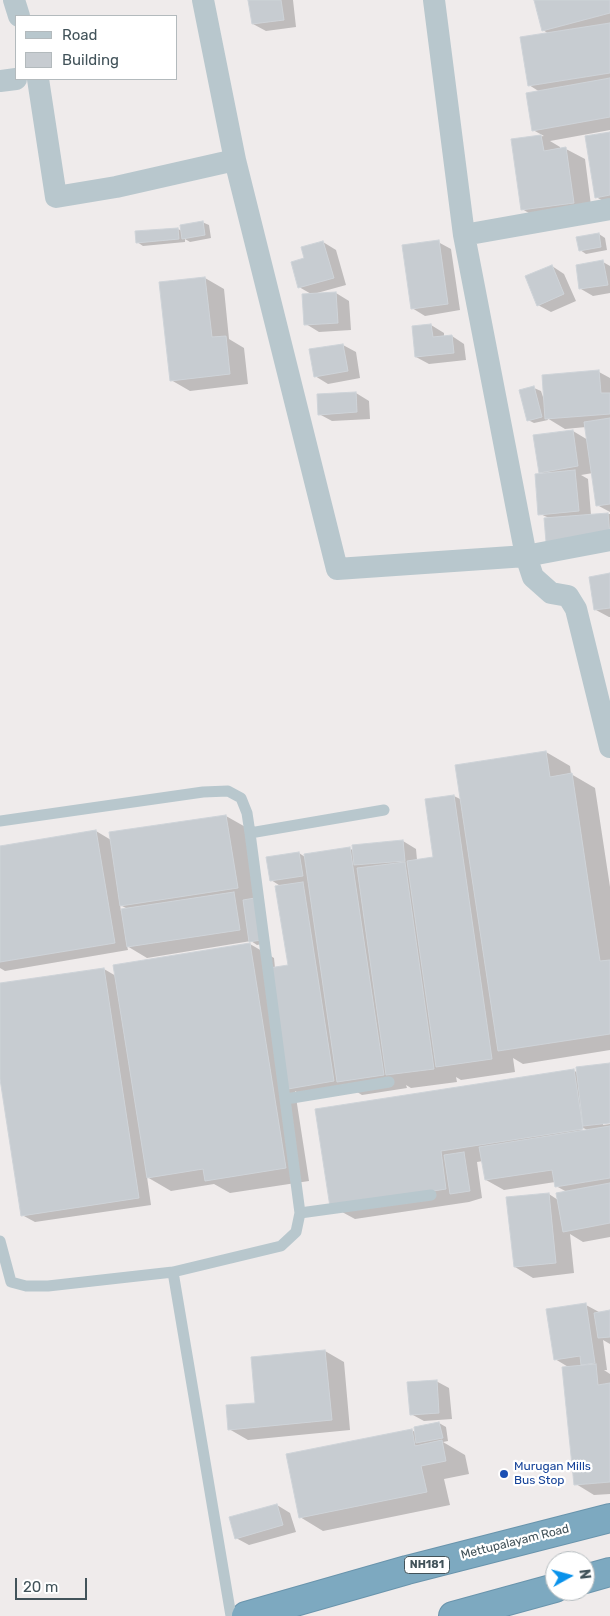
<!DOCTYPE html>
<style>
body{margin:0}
#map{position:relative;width:610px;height:1616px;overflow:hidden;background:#efebeb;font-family:Rubik,sans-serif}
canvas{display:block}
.legend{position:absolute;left:15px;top:15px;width:162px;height:65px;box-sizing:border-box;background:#fff;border:1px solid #b3babd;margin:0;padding:6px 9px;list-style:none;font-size:15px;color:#42535a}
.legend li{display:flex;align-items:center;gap:10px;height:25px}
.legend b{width:25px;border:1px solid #b3babd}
.north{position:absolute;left:545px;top:1551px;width:50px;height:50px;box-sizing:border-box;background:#fff;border:1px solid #b3babd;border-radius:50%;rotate:83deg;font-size:14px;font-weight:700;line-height:20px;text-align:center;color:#42535a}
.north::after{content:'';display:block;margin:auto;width:18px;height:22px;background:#0992eb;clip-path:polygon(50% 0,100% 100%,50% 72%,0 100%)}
.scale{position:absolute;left:15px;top:1578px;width:72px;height:22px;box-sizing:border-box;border:2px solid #42535a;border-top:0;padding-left:6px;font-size:15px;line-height:18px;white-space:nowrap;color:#42535a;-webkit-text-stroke:4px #fff;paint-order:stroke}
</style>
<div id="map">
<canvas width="610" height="1616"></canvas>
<ul class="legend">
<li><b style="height:6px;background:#b8c7cd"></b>Road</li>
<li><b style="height:14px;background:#c7ccd1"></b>Building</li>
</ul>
<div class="north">N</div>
<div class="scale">20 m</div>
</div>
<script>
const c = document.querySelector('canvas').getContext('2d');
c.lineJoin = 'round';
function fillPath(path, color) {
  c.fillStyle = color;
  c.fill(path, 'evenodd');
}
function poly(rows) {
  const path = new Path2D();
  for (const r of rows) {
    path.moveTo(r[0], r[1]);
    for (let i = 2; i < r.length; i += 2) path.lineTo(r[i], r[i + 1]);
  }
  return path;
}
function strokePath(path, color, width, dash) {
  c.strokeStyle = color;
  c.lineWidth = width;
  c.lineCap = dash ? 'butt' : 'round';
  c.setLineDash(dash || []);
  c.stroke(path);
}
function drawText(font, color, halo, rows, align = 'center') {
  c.font = font + ' Rubik,sans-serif';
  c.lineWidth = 4.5;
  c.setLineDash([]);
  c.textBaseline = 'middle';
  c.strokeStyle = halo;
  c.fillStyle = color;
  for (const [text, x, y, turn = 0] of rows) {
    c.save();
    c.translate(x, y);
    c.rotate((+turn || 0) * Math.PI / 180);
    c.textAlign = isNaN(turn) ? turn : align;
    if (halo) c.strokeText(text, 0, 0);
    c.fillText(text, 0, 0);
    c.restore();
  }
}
fillPath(poly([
 [250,0,293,0,296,27,266,31,253,24],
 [535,0,610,0,610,130,550,141,560,147,560,150,566,149,585,159,592,213,541,220,522,209,512,140,544,136,533,130,540,92,529,85,549,34,543,30],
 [610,134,610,204,609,204,596,197],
 [202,222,209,225,211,238,190,242,185,239,185,242,143,246,137,242,178,229,182,231],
 [599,234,605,238,607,250,586,254,580,250],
 [323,242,336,250,346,285,317,293,336,293,349,301,351,330,319,332,306,324,313,295,299,287,306,259],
 [438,242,451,249,460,310,425,316,412,308],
 [603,262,610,266,610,293,593,296,581,289],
 [552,266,564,274,576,301,551,312,538,305],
 [205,278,224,289,229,339,244,348,248,384,190,391,171,380],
 [431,325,444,333,444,337,452,336,464,344,466,360,429,364,416,357],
 [343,345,356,352,360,378,328,384,315,376],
 [599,372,610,378,610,512,597,505,593,473,581,475,588,479,591,515,610,514,610,544,540,514,545,475,540,472,573,431,588,440,586,427,565,429,547,418,548,420,534,423,528,420,534,388,541,391,546,406],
 [356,393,369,401,370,419,332,421,319,414],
 [610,575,610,617,609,617,596,610],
 [546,752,570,766,571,774,595,788,610,887,610,1050,523,1064,513,1058,515,1072,461,1080,456,1077,457,1082,411,1088,406,1085,407,1088,362,1095,352,1089,308,1099,295,1091,309,1181,230,1193,214,1184,171,1191,147,1177,151,1205,35,1222,22,1215,0,1070,0,984,104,969,116,976,250,944,274,958,275,968,289,966,282,887,271,880,299,853,305,857,403,841,416,849,417,860,434,858,454,796,462,800],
 [226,816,249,829,267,943,257,945,251,941,147,958,127,946,128,950,5,971,0,968,0,847,96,831,111,840],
 [120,905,128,909,121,911],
 [610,1064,610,1121,603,1122,603,1125,610,1124,610,1237,583,1242,570,1234,574,1273,533,1278,515,1267,549,1194,558,1200,567,1192,556,1186,555,1182,504,1190,486,1180,483,1161,477,1162,482,1198,469,1202,355,1219,331,1206,573,1070,578,1073],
 [578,1125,589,1131,584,1131,577,1127],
 [586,1305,599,1312,610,1312,610,1344,603,1340,607,1370,604,1370,610,1374,610,1494,594,1495,576,1484,570,1368,555,1359],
 [325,1351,344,1362,350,1430,248,1440,229,1429,257,1404],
 [436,1381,449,1388,452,1419,424,1421,411,1414],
 [439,1423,446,1427,448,1441,443,1442,465,1455,469,1474,444,1479,450,1505,323,1531,300,1517,412,1430,416,1433],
 [277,1505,290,1513,296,1532,249,1545,236,1538]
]), '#0003');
const building = poly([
 [248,0,281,0,284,20,252,24,248,0],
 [534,0,610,0,610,13,542,31,534,0],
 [610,23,610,73,528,86,520,37,610,23],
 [610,78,610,117,532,131,526,93,610,78],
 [610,132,610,195,595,198,585,136,610,132],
 [541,135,544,151,566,147,574,203,521,210,511,139,541,135],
 [203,221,205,235,182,239,180,225,203,221],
 [178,228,179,239,136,243,135,231,178,228],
 [599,233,601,247,579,251,576,237,599,233],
 [439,240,448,304,411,309,402,245,439,240],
 [323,241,334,278,298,288,291,262,304,258,301,247,323,241],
 [603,260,608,285,579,289,576,265,603,260],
 [552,265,564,294,537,306,525,276,552,265],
 [205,277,212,337,226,336,230,374,170,381,159,282,205,277],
 [336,292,338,323,304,325,302,294,336,292],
 [431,324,433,337,452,335,454,353,415,357,412,326,431,324],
 [343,344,348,371,314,377,309,349,343,344],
 [599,370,601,393,610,393,610,414,545,419,542,375,599,370],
 [534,386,542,417,527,421,519,390,534,386],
 [356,392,357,412,318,415,317,394,356,392],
 [610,418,610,504,596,506,584,422,610,418],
 [573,430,578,466,539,473,533,435,573,430],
 [575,470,579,511,538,515,535,474,575,470],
 [608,513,610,536,546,542,544,518,608,513],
 [610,573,610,608,594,610,589,577,610,573],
 [546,751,550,777,572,773,600,961,610,960,610,1034,498,1051,455,765,546,751],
 [454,795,492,1059,436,1067,407,861,433,857,425,799,454,795],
 [226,815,238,888,120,906,109,832,226,815],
 [96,830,115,943,0,962,0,846,96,830],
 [403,840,405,861,354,865,352,845,403,840],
 [350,847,384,1075,337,1082,304,854,350,847],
 [299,852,303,876,270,881,266,857,299,852],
 [405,862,434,1069,386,1075,357,868,405,862],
 [303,882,334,1081,288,1089,269,968,288,965,275,886,303,882],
 [234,892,240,930,127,947,121,909,234,892],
 [255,898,261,940,249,942,243,900,255,898],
 [250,943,286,1168,205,1181,203,1169,147,1178,113,965,250,943],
 [104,968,139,1198,21,1216,0,1079,0,983,104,968],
 [610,1063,610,1123,583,1126,576,1067,610,1063],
 [574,1069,583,1129,441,1151,446,1189,330,1207,315,1109,574,1069],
 [610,1126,610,1178,555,1187,552,1170,485,1180,479,1147,610,1126],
 [464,1152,470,1191,450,1194,444,1155,464,1152],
 [610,1183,610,1223,563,1232,556,1193,610,1183],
 [549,1193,556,1263,514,1267,506,1197,549,1193],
 [586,1303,595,1363,581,1365,580,1356,554,1360,546,1309,586,1303],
 [610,1310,610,1337,598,1338,594,1313,610,1310],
 [325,1350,332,1420,228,1430,226,1405,255,1403,251,1357,325,1350],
 [596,1364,598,1385,610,1383,610,1482,574,1485,562,1367,596,1364],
 [437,1380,439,1413,410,1415,407,1382,437,1380],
 [439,1422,443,1438,416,1443,414,1427,439,1422],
 [412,1429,415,1446,442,1440,446,1461,421,1466,427,1492,299,1518,286,1454,412,1429],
 [277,1504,283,1525,235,1539,229,1517,277,1504]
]);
fillPath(building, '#c7ccd1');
strokePath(building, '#ced3d8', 1);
const highway = poly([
 [585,1579,610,1572],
 [246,1616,407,1570,610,1518],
 [453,1616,555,1588]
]);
strokePath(highway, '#6994ac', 30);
strokePath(poly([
 [0,821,203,792,228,791,241,798,247,813,250,833,300,1213,296,1232,281,1246,173,1272,48,1286,26,1286,11,1282,0,1241],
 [250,833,384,810],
 [286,1099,389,1082],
 [300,1213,431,1195],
 [173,1272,231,1616]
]), '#b8c7cd', 11);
strokePath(poly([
 [14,0,19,16],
 [203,0,235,160,337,569,526,556,610,540],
 [434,0,464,235,526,556,533,577,551,593,568,596,576,609,610,747],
 [38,79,56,197,116,187,235,160],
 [0,81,16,79],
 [464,235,610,209]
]), '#b8c7cd', 22);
strokePath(highway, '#7da9c0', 28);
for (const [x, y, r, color] of [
 [504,1474,5,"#1a4fb4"]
]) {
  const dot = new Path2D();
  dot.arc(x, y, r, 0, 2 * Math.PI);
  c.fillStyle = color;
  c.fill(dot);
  strokePath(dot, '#fff', 2);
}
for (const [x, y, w] of [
 [427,1565,45]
]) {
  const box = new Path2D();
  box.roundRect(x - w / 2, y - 8.5, w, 17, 4);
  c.fillStyle = '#fff';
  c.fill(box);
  strokePath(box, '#42535a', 1);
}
drawText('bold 11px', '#42535a', null, [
 ["NH181",427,1565]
]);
drawText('12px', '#164399', '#fff', [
 ["Murugan Mills",514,1467],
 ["Bus Stop",514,1481]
], 'left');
drawText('12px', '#42535a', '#fff', [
 ["Mettupalayam Road",515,1542,-14]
]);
</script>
